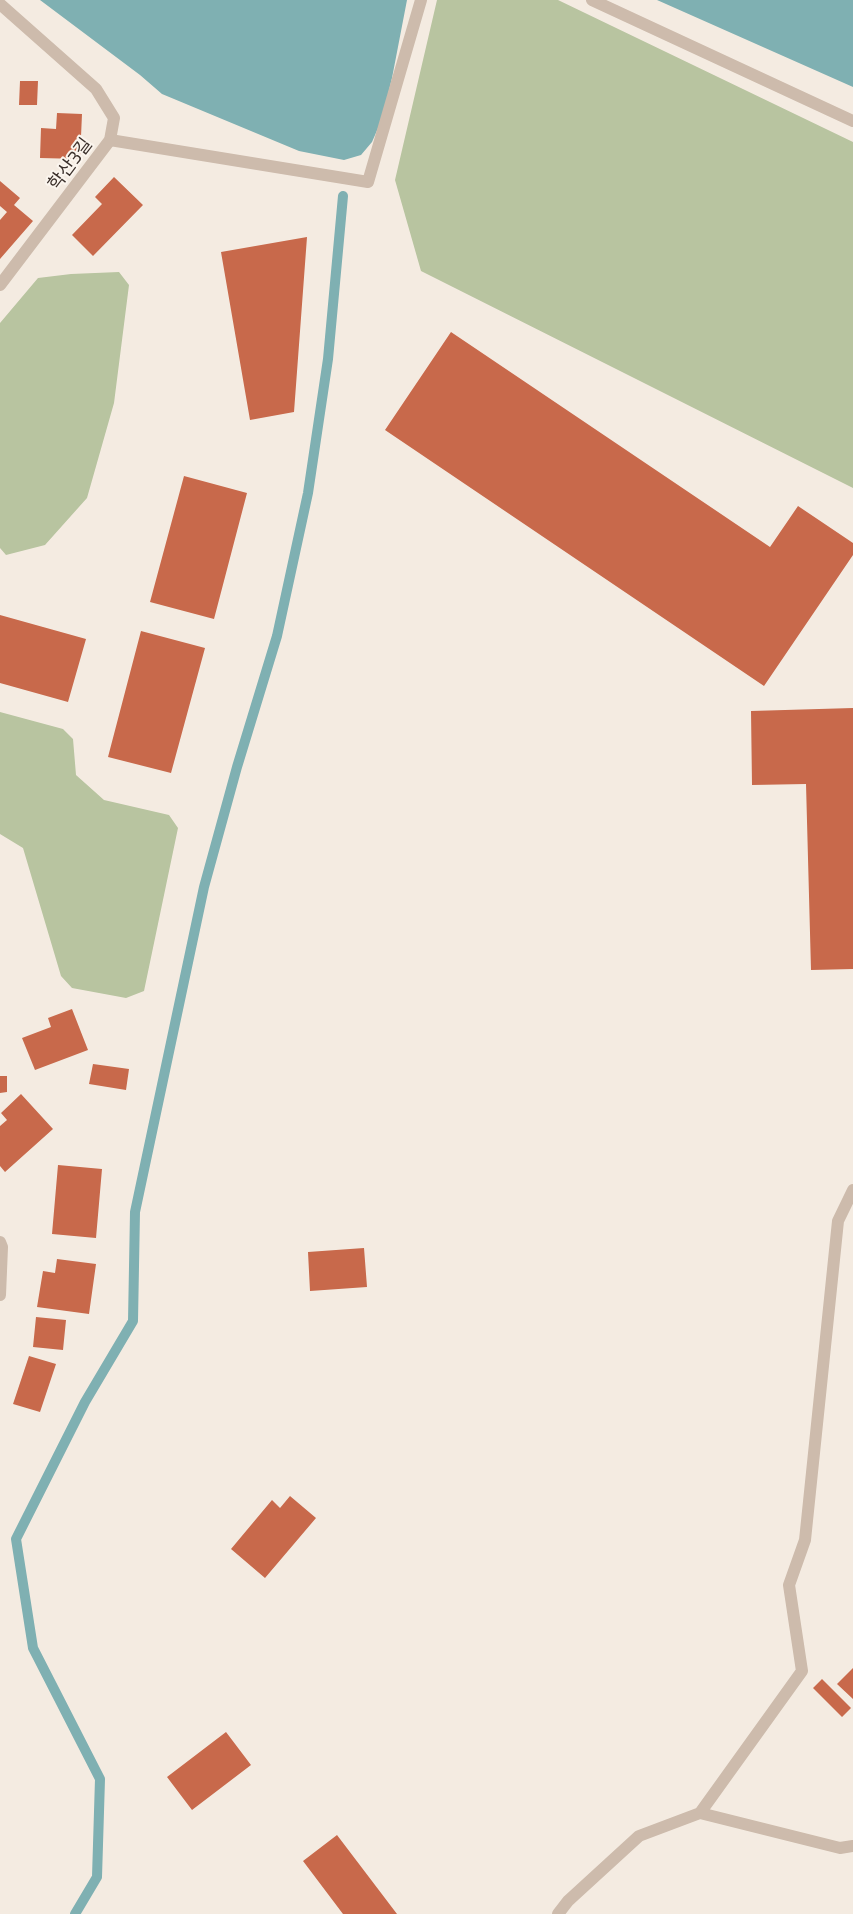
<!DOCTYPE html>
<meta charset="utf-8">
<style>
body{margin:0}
canvas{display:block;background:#f4ebe1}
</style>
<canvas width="853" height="1914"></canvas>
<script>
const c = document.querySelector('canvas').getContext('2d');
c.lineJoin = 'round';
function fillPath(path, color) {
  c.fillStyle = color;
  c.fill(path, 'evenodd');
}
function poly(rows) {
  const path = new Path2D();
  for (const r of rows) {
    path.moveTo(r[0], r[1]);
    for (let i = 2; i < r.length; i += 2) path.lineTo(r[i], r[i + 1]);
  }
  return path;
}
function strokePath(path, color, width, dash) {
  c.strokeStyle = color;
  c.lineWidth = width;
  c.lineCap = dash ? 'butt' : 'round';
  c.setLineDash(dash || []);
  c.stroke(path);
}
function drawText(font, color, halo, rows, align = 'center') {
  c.font = font + ' "Exo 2","Noto Sans KR",sans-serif';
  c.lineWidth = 4;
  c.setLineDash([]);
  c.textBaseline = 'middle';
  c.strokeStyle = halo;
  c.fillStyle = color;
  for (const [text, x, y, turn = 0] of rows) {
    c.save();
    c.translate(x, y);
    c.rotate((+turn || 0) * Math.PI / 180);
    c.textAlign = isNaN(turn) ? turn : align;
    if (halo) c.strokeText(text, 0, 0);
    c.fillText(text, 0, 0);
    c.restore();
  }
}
fillPath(poly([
 [437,0,558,0,853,142,853,488,421,271,395,180],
 [119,272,129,285,114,403,87,498,45,545,6,555,0,548,0,323,38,278,71,274],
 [0,712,63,729,73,739,76,775,104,800,169,815,178,828,144,991,126,998,72,988,61,976,23,848,0,834]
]), '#b8c4a0');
fillPath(poly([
 [40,0,407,0,392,78,382,119,372,142,361,155,344,160,299,151,162,94,140,75],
 [657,0,853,0,853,87]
]), '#7fb0b2');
strokePath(poly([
 [75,1914,97,1877,100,1779,33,1648,16,1539,85,1402,133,1321,135,1212,204,887,237,767,277,636,308,493,328,359,343,196]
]), '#7fb0b2', 10);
fillPath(poly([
 [20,81,38,81,37,105,19,105],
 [57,113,82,114,80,159,40,158,41,128,56,129],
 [114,177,143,205,93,256,72,235,102,204,95,197],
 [0,181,20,198,14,205,33,221,0,259,0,220,7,212,0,206],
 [307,237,294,412,250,420,221,252],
 [451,332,770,547,798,506,853,543,853,555,764,686,385,430],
 [184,476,247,493,214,619,150,602],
 [0,615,86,639,68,702,0,683],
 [141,631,205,648,171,773,108,757],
 [853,708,853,969,811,970,806,784,752,785,751,711],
 [72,1009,88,1050,35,1070,22,1038,51,1027,48,1018],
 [93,1064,129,1069,126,1090,89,1084],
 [0,1076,7,1076,7,1092,0,1093],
 [21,1094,53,1129,5,1172,0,1166,0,1126,7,1120,1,1113],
 [58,1165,102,1169,96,1238,52,1234],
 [364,1248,367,1287,310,1291,308,1252],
 [57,1259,96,1264,89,1314,37,1307,43,1271,55,1273],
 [36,1317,66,1320,63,1350,33,1347],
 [29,1356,56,1364,40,1412,13,1404],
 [290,1496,316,1518,265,1578,231,1549,272,1500,280,1508],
 [853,1668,853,1699,837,1684],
 [822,1679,851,1708,842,1717,813,1688],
 [226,1732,251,1765,192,1810,167,1777],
 [337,1835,397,1914,343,1914,303,1861]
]), '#c8694b');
strokePath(poly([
 [592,0,853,121],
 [110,140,368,182,421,0],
 [700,1813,802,1671,789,1585,805,1540,838,1221,853,1190],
 [558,1914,568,1901,639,1836,700,1813,840,1848,853,1846]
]), '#cdbbac', 12);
strokePath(poly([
 [0,4,96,89,114,118,110,140,0,285],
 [0,1242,2,1247,0,1295]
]), '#cdbbac', 12);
drawText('18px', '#3b302b', '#fbf5ee', [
 ["학산3길",70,164,-53]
]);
</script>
